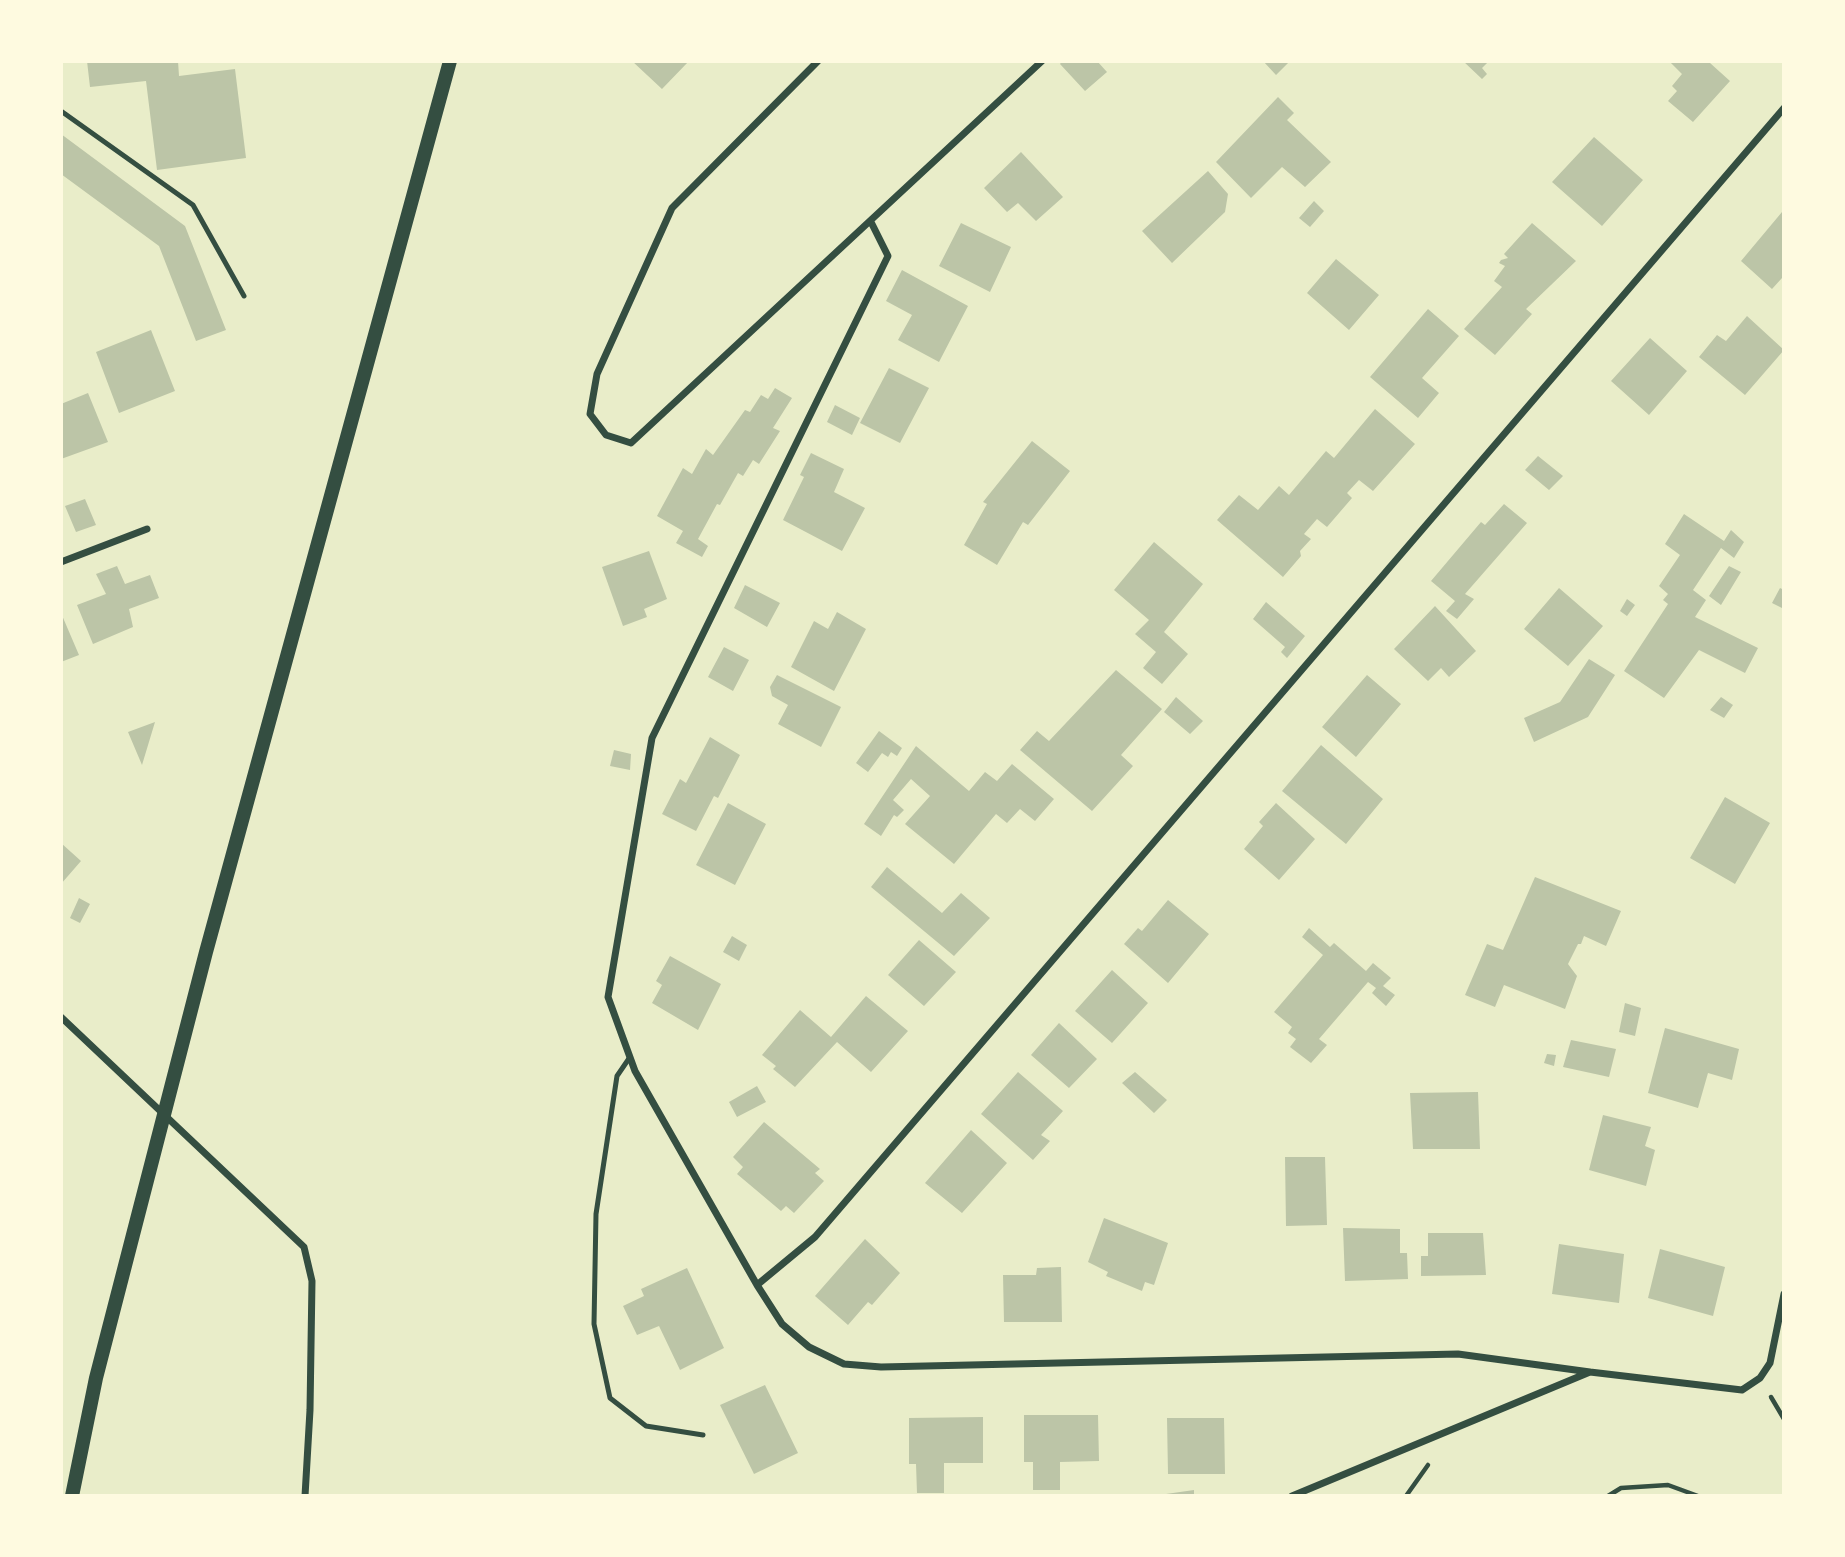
<!DOCTYPE html>
<style>
body{margin:0}
#map{position:relative;width:1845px;height:1557px;overflow:hidden;background:#e9edc9;font-family:Bitter,serif}
canvas{display:block}
.frame{position:absolute;inset:0;border:63px solid #fefae0;pointer-events:none}
</style>
<div id="map">
<canvas width="1845" height="1557"></canvas>
<div class="frame"></div>
</div>
<script>
const c = document.querySelector('canvas').getContext('2d');
c.lineJoin = 'round';
function fillPath(path, color) {
  c.fillStyle = color;
  c.fill(path, 'evenodd');
}
function poly(rows) {
  const path = new Path2D();
  for (const r of rows) {
    path.moveTo(r[0], r[1]);
    for (let i = 2; i < r.length; i += 2) path.lineTo(r[i], r[i + 1]);
  }
  return path;
}
function strokePath(path, color, width, dash) {
  c.strokeStyle = color;
  c.lineWidth = width;
  c.lineCap = dash ? 'butt' : 'round';
  c.setLineDash(dash || []);
  c.stroke(path);
}
fillPath(poly([
 [87,61,178,61,179,76,235,69,246,158,157,170,146,81,90,87],
 [632,61,689,61,662,89],
 [1062,61,1097,61,1107,72,1085,91,1060,64],
 [1263,61,1290,61,1276,75],
 [1463,61,1489,61,1482,68,1487,74,1482,79],
 [1669,61,1712,61,1710,63,1730,81,1693,122,1668,101,1677,91,1672,86,1682,74],
 [1278,97,1294,113,1287,120,1331,162,1305,187,1282,167,1251,198,1216,162],
 [61,134,185,226,226,330,196,341,159,246,61,174],
 [1594,137,1643,180,1602,226,1552,182],
 [1021,152,1063,197,1036,221,1018,203,1007,212,984,188],
 [1208,171,1228,194,1225,212,1172,263,1142,231],
 [1314,201,1324,211,1310,227,1299,218],
 [1782,212,1784,280,1782,278,1772,289,1741,261],
 [961,223,1011,247,990,292,939,266],
 [1532,223,1576,261,1526,309,1532,314,1495,355,1464,329,1502,287,1494,281,1505,266,1499,263,1501,260,1508,258,1504,254],
 [1336,259,1379,295,1349,330,1307,293],
 [902,270,968,306,939,362,898,340,912,315,886,301],
 [1428,309,1459,336,1422,378,1439,393,1418,418,1370,377],
 [1747,316,1784,350,1745,395,1699,357,1717,335,1726,341],
 [151,330,175,391,119,413,96,352],
 [1650,338,1687,371,1649,415,1611,381],
 [889,368,929,388,900,443,860,423],
 [775,388,792,398,773,428,780,431,759,464,753,460,743,476,738,473,720,505,717,504,698,539,708,546,702,557,676,543,683,531,657,516,683,468,692,474,706,449,713,455,745,410,750,412,761,395,768,399],
 [88,393,108,442,61,459,61,404],
 [835,405,860,418,852,435,827,422],
 [1375,409,1415,444,1373,491,1359,480,1347,493,1352,498,1327,527,1317,519,1304,534,1311,539,1300,551,1301,556,1283,577,1217,520,1239,495,1258,510,1279,486,1289,495,1326,451,1334,458],
 [1032,441,1070,471,1028,525,1023,522,997,565,964,545,987,504,983,502],
 [811,453,844,469,834,492,865,508,842,551,783,520,804,477,800,475],
 [1538,456,1563,476,1549,490,1525,470],
 [85,499,96,525,76,532,65,506],
 [1504,504,1527,523,1465,594,1474,599,1457,619,1446,611,1455,601,1431,581,1481,522,1485,525],
 [1684,514,1724,541,1731,530,1744,542,1734,558,1721,548,1693,590,1706,600,1695,617,1758,648,1745,673,1699,650,1664,698,1624,671,1668,604,1663,600,1668,594,1659,586,1680,555,1665,544],
 [1154,542,1203,584,1164,632,1188,654,1162,684,1143,668,1156,652,1135,634,1149,620,1114,590],
 [649,551,667,599,644,609,647,617,623,626,602,567],
 [117,566,125,584,150,575,159,598,129,609,133,627,93,644,77,605,106,594,96,574],
 [1729,566,1741,572,1721,605,1709,596],
 [745,585,780,603,767,627,734,608],
 [1559,588,1603,626,1568,666,1524,629],
 [1780,588,1784,590,1784,609,1772,603],
 [1627,599,1635,605,1627,616,1620,611],
 [1266,602,1305,636,1287,658,1281,652,1285,647,1253,619],
 [1435,606,1476,651,1449,677,1441,668,1428,681,1394,649],
 [837,612,866,629,834,691,791,667,814,621,828,629],
 [61,613,79,655,61,662],
 [724,647,749,660,733,691,708,677],
 [1589,659,1615,675,1588,717,1534,742,1524,718,1560,702],
 [1116,670,1162,709,1121,755,1133,766,1092,811,1020,750,1037,731,1049,741],
 [777,675,841,707,821,747,778,724,788,705,772,696,770,687],
 [1367,675,1401,704,1356,757,1322,727],
 [1176,697,1203,721,1190,734,1164,712],
 [1721,697,1733,705,1724,718,1710,710],
 [155,722,142,765,128,732],
 [879,731,902,748,897,756,891,752,888,757,882,753,868,772,856,763],
 [710,737,740,755,718,798,714,796,696,831,662,814,680,779,686,783],
 [1321,745,1383,799,1346,844,1282,791],
 [916,746,969,791,985,772,997,781,1012,764,1054,799,1035,821,1020,809,1007,823,996,814,954,864,905,824,930,796,911,779,893,800,904,810,897,817,894,815,881,836,864,824],
 [614,750,631,754,630,770,610,766],
 [1725,797,1770,823,1735,884,1690,858],
 [728,803,766,824,735,885,696,865],
 [1276,803,1315,839,1279,880,1244,849,1263,826,1259,822],
 [61,843,81,861,61,884],
 [887,867,942,913,961,893,990,918,954,956,871,887],
 [1535,877,1621,911,1606,946,1584,936,1581,944,1578,944,1568,964,1577,976,1565,1009,1504,985,1495,1007,1465,995,1487,944,1503,950],
 [79,898,90,904,80,923,70,918],
 [1168,900,1209,934,1168,983,1124,944,1138,928,1142,931],
 [1309,928,1330,947,1334,943,1366,971,1373,963,1391,978,1383,986,1395,995,1386,1006,1372,993,1376,988,1368,982,1319,1039,1327,1045,1311,1063,1290,1047,1296,1039,1288,1033,1292,1027,1274,1012,1323,955,1302,937],
 [732,936,747,945,739,961,723,952],
 [919,940,956,972,924,1006,888,975],
 [670,956,721,984,698,1030,652,1003,662,985,656,981],
 [1112,970,1148,1003,1112,1043,1075,1011],
 [866,996,908,1031,871,1072,837,1042,795,1087,773,1069,776,1066,762,1055,800,1010,831,1037],
 [1625,1003,1641,1008,1635,1036,1619,1032],
 [1059,1023,1097,1059,1069,1088,1031,1055],
 [1665,1028,1739,1049,1732,1080,1708,1073,1698,1108,1648,1093],
 [1571,1040,1616,1049,1609,1077,1563,1067],
 [1547,1054,1556,1055,1554,1066,1544,1063],
 [1018,1072,1063,1111,1041,1135,1050,1141,1033,1160,981,1114],
 [1135,1072,1167,1100,1154,1113,1122,1083],
 [757,1086,766,1102,737,1117,729,1102],
 [1478,1092,1480,1149,1413,1149,1410,1093],
 [1603,1115,1651,1127,1645,1146,1655,1150,1646,1186,1589,1170],
 [764,1122,820,1169,815,1173,824,1181,794,1213,786,1206,781,1211,737,1174,743,1167,733,1157],
 [971,1130,1007,1163,962,1213,925,1183],
 [1285,1157,1325,1157,1327,1225,1286,1226],
 [1104,1218,1168,1243,1154,1285,1145,1282,1142,1291,1106,1276,1108,1272,1088,1262],
 [1343,1228,1400,1229,1400,1253,1407,1253,1408,1279,1345,1281],
 [1428,1233,1483,1233,1486,1275,1421,1276,1421,1256,1428,1256],
 [865,1239,900,1273,872,1305,868,1302,848,1325,815,1296],
 [1559,1244,1624,1254,1619,1303,1552,1294],
 [1660,1249,1725,1267,1713,1316,1648,1298],
 [1061,1267,1062,1322,1004,1322,1003,1275,1036,1275,1037,1268],
 [687,1268,724,1348,680,1370,659,1326,637,1335,623,1306,644,1296,641,1289],
 [765,1385,798,1453,754,1474,720,1405],
 [1024,1415,1098,1415,1099,1461,1060,1462,1060,1490,1033,1490,1033,1462,1024,1462],
 [983,1417,983,1463,944,1463,944,1493,917,1493,916,1464,909,1464,909,1418],
 [1167,1418,1224,1418,1225,1474,1168,1474],
 [1194,1490,1194,1496,1166,1496,1166,1494]
]), '#bcc5a7');
strokePath(poly([
 [1771,1397,1784,1419],
 [1406,1496,1428,1465],
 [1608,1496,1621,1488,1668,1485,1698,1496]
]), '#344e41', 4.5);
strokePath(poly([
 [61,111,193,205,244,296],
 [630,1057,617,1076,596,1214,594,1324,610,1398,646,1426,703,1435]
]), '#344e41', 5);
strokePath(poly([
 [818,61,672,208,597,374,590,414,606,435,631,443,1042,61],
 [871,222,888,256,652,738,608,997,635,1071,757,1285,782,1324,809,1347,844,1364,881,1367,1458,1354,1590,1372],
 [61,562,147,529],
 [61,1017,304,1247,312,1281,310,1410,305,1496],
 [757,1285,815,1237,1784,108],
 [1292,1496,1590,1372,1742,1390,1760,1378,1770,1363,1784,1294]
]), '#344e41', 7);
strokePath(poly([
 [72,1496,96,1378,206,952,450,61]
]), '#344e41', 14);
</script>
